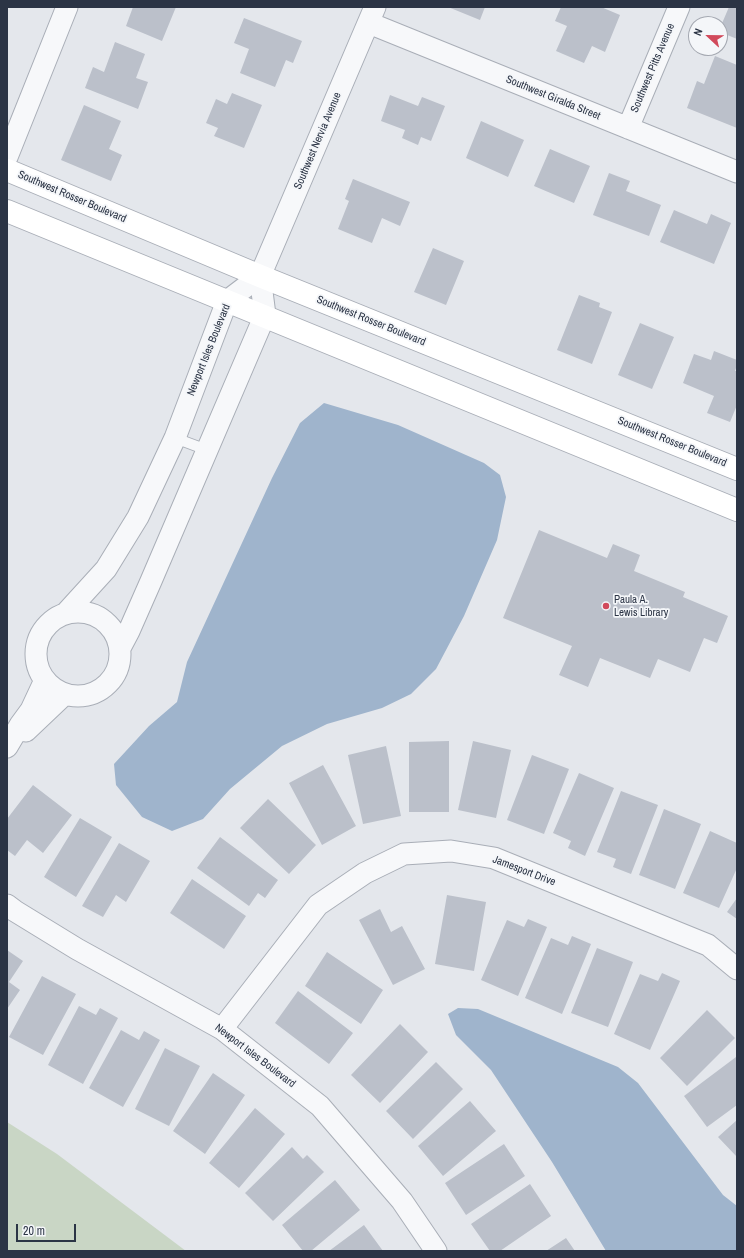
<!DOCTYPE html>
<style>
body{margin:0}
#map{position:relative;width:744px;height:1258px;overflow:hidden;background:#e4e7ec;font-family:"Archivo Narrow",sans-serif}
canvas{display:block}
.frame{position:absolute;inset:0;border:8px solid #2b3445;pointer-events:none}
.north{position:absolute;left:688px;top:16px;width:40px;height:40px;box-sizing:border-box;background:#f4f6f9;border:1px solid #a4a8b1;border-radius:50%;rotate:292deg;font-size:11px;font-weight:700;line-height:16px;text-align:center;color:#2b3445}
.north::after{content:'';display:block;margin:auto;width:14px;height:18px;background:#d1495b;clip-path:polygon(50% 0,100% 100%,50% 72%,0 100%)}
.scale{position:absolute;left:16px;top:1224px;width:60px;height:18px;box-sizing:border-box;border:2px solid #2b3445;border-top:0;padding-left:5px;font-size:12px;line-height:14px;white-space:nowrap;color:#2b3445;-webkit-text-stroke:3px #f4f6f9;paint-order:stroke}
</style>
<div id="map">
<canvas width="744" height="1258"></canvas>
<div class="frame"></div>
<div class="north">N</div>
<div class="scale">20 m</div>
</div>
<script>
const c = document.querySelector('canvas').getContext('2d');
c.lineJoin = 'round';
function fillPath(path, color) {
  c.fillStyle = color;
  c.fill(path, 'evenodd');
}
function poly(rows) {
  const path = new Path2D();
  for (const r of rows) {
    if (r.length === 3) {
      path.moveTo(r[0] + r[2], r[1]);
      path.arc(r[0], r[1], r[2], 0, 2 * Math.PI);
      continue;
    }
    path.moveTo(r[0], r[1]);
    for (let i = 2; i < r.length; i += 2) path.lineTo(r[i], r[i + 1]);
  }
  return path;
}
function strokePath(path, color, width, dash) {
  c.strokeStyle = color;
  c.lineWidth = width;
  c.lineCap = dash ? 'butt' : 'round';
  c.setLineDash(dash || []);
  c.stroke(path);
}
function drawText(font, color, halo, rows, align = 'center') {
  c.font = font + ' "Archivo Narrow",sans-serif';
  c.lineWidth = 3.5;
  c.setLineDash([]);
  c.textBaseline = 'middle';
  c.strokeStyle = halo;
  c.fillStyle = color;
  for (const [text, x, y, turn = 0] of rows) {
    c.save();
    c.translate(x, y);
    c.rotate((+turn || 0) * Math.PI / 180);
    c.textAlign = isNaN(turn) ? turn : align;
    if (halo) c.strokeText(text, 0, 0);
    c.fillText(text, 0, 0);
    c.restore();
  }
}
fillPath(poly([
 [7,1122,57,1154,186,1251,7,1251]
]), '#c9d6c5');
fillPath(poly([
 [324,403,398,425,484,463,500,475,506,497,497,540,464,616,436,669,411,694,382,708,327,724,282,746,230,789,203,819,172,831,142,817,116,785,114,764,149,726,177,702,187,662,272,478,300,423],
 [458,1008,478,1009,618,1067,638,1083,723,1195,737,1206,737,1251,606,1251,552,1162,491,1070,456,1035,448,1014]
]), '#9fb4cc');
fillPath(poly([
 [133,7,176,7,162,41,126,26],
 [448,7,485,7,480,20],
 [561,7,601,7,620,15,605,52,592,46,584,63,556,51,567,26,555,21],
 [729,7,737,7,737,39,720,32,720,28],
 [244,18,302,41,293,63,286,60,275,87,240,73,249,49,234,43],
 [115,42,145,54,136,78,148,82,138,109,85,88,93,67,104,72],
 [715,56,737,65,737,128,687,108,697,81,704,84],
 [232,93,262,105,244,148,214,136,218,128,206,123,216,99,227,104],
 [390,95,418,106,422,97,445,106,431,141,421,137,418,145,402,138,405,130,381,121],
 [84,105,121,121,109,149,122,155,111,181,61,160],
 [481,121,524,140,508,177,466,158],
 [550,149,590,166,574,203,534,186],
 [609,173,630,181,626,191,661,205,649,236,593,215],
 [353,179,410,202,400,226,382,218,372,243,338,229,349,201,345,199],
 [674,210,707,224,711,214,731,223,714,264,660,242],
 [433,248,464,261,446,305,414,292],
 [579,295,600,303,599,307,612,312,592,364,557,350],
 [640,323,674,337,652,389,618,375],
 [714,351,737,360,737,365,735,371,737,371,737,405,730,422,707,413,714,396,683,383,694,354,711,360],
 [539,530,607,558,613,544,640,555,634,571,685,592,683,597,728,616,717,643,704,638,690,672,658,659,650,678,600,658,588,687,559,675,572,646,503,618],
 [449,741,449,812,409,812,409,742],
 [473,741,511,750,496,818,458,810],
 [386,746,401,816,363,824,348,755],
 [532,755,569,769,544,834,507,820],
 [323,765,356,826,322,845,289,783],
 [579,773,614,788,585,856,568,848,571,841,553,833],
 [33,785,72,815,43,853,27,840,15,856,7,850,7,819],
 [621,791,658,805,631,874,613,867,616,859,597,852],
 [268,799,316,845,289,874,240,828],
 [664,809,701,824,675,889,639,875],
 [80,818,112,837,76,897,44,877],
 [710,831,737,843,737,868,719,908,683,893],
 [220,837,278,880,265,898,258,893,249,906,197,868],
 [119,843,150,861,126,902,116,895,103,917,82,906],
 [192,879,246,916,224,949,170,913],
 [447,895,486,902,474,971,435,964],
 [737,898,737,919,727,912],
 [380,909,391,932,402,926,425,969,393,985,359,920],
 [528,919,547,927,518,996,481,980,507,920,524,927],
 [572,936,591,944,562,1014,525,998,551,938,568,945],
 [597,948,633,962,608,1027,571,1013],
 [7,950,23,961,9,982,20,990,7,1009],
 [327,952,383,990,361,1024,305,986],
 [662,973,680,981,650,1050,614,1034,640,974,658,981],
 [42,976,76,994,43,1055,9,1037],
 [298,991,353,1033,329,1064,275,1023],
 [79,1006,96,1015,100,1008,118,1018,83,1084,48,1065],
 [707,1010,735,1038,687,1086,660,1058],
 [400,1024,428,1052,380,1103,351,1075],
 [121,1030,139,1040,144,1031,160,1040,123,1107,89,1088],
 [165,1048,200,1066,169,1126,135,1109],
 [736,1057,737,1059,737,1105,707,1127,684,1096],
 [436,1062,463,1089,413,1139,386,1111],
 [213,1073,245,1095,205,1154,173,1131],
 [470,1101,496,1131,443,1176,418,1146],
 [255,1108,285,1134,239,1188,209,1163],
 [737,1120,737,1157,718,1137],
 [504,1144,525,1176,466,1215,445,1183],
 [292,1147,303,1159,307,1155,324,1172,273,1221,245,1193],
 [335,1180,360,1210,311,1251,303,1251,282,1225],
 [530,1184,551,1216,500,1251,490,1251,471,1224],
 [364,1225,383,1251,329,1251],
 [566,1238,575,1251,546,1251]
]), '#bbc0ca');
const lane = poly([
 [175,438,207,450]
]);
const street = poly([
 [369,23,737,172],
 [628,128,679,7],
 [7,157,67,7],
 [78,654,42],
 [65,614,106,569,138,517,175,438,227,301,260,276,375,7],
 [120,648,129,631,151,581,265,315,260,276],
 [26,731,65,694],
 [7,747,20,725,31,710,45,680],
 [7,905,15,911,77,949,222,1029,320,1106,402,1201,436,1251],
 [222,1029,318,905,365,873,404,854,451,851,494,858,708,945,737,969]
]);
const secondary = poly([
 [7,170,260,276,737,469],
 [7,211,737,510]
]);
strokePath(lane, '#a9aeb7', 12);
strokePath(street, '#a9aeb7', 23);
strokePath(secondary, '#a9aeb7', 24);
strokePath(lane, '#f7f8fa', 10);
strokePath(street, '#f7f8fa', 21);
strokePath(secondary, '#fff', 22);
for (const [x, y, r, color] of [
 [606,606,4,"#d1495b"]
]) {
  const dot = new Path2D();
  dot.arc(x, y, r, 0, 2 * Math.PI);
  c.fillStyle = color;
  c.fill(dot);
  strokePath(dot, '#f4f6f9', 1.5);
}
drawText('11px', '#2b3445', '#f4f6f9', [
 ["Southwest Pitts Avenue",653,68,-67],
 ["Southwest Giralda Street",553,98,22],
 ["Southwest Nervia Avenue",318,141,-67],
 ["Southwest Rosser Boulevard",72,197,23],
 ["Southwest Rosser Boulevard",371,321,22],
 ["Newport Isles Boulevard",209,350,-68],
 ["Southwest Rosser Boulevard",672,442,22],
 ["Jamesport Drive",524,871,21],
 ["Newport Isles Boulevard",255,1056,37]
]);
drawText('11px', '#2b3445', '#f4f6f9', [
 ["Paula A.",614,600],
 ["Lewis Library",614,613]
], 'left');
</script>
